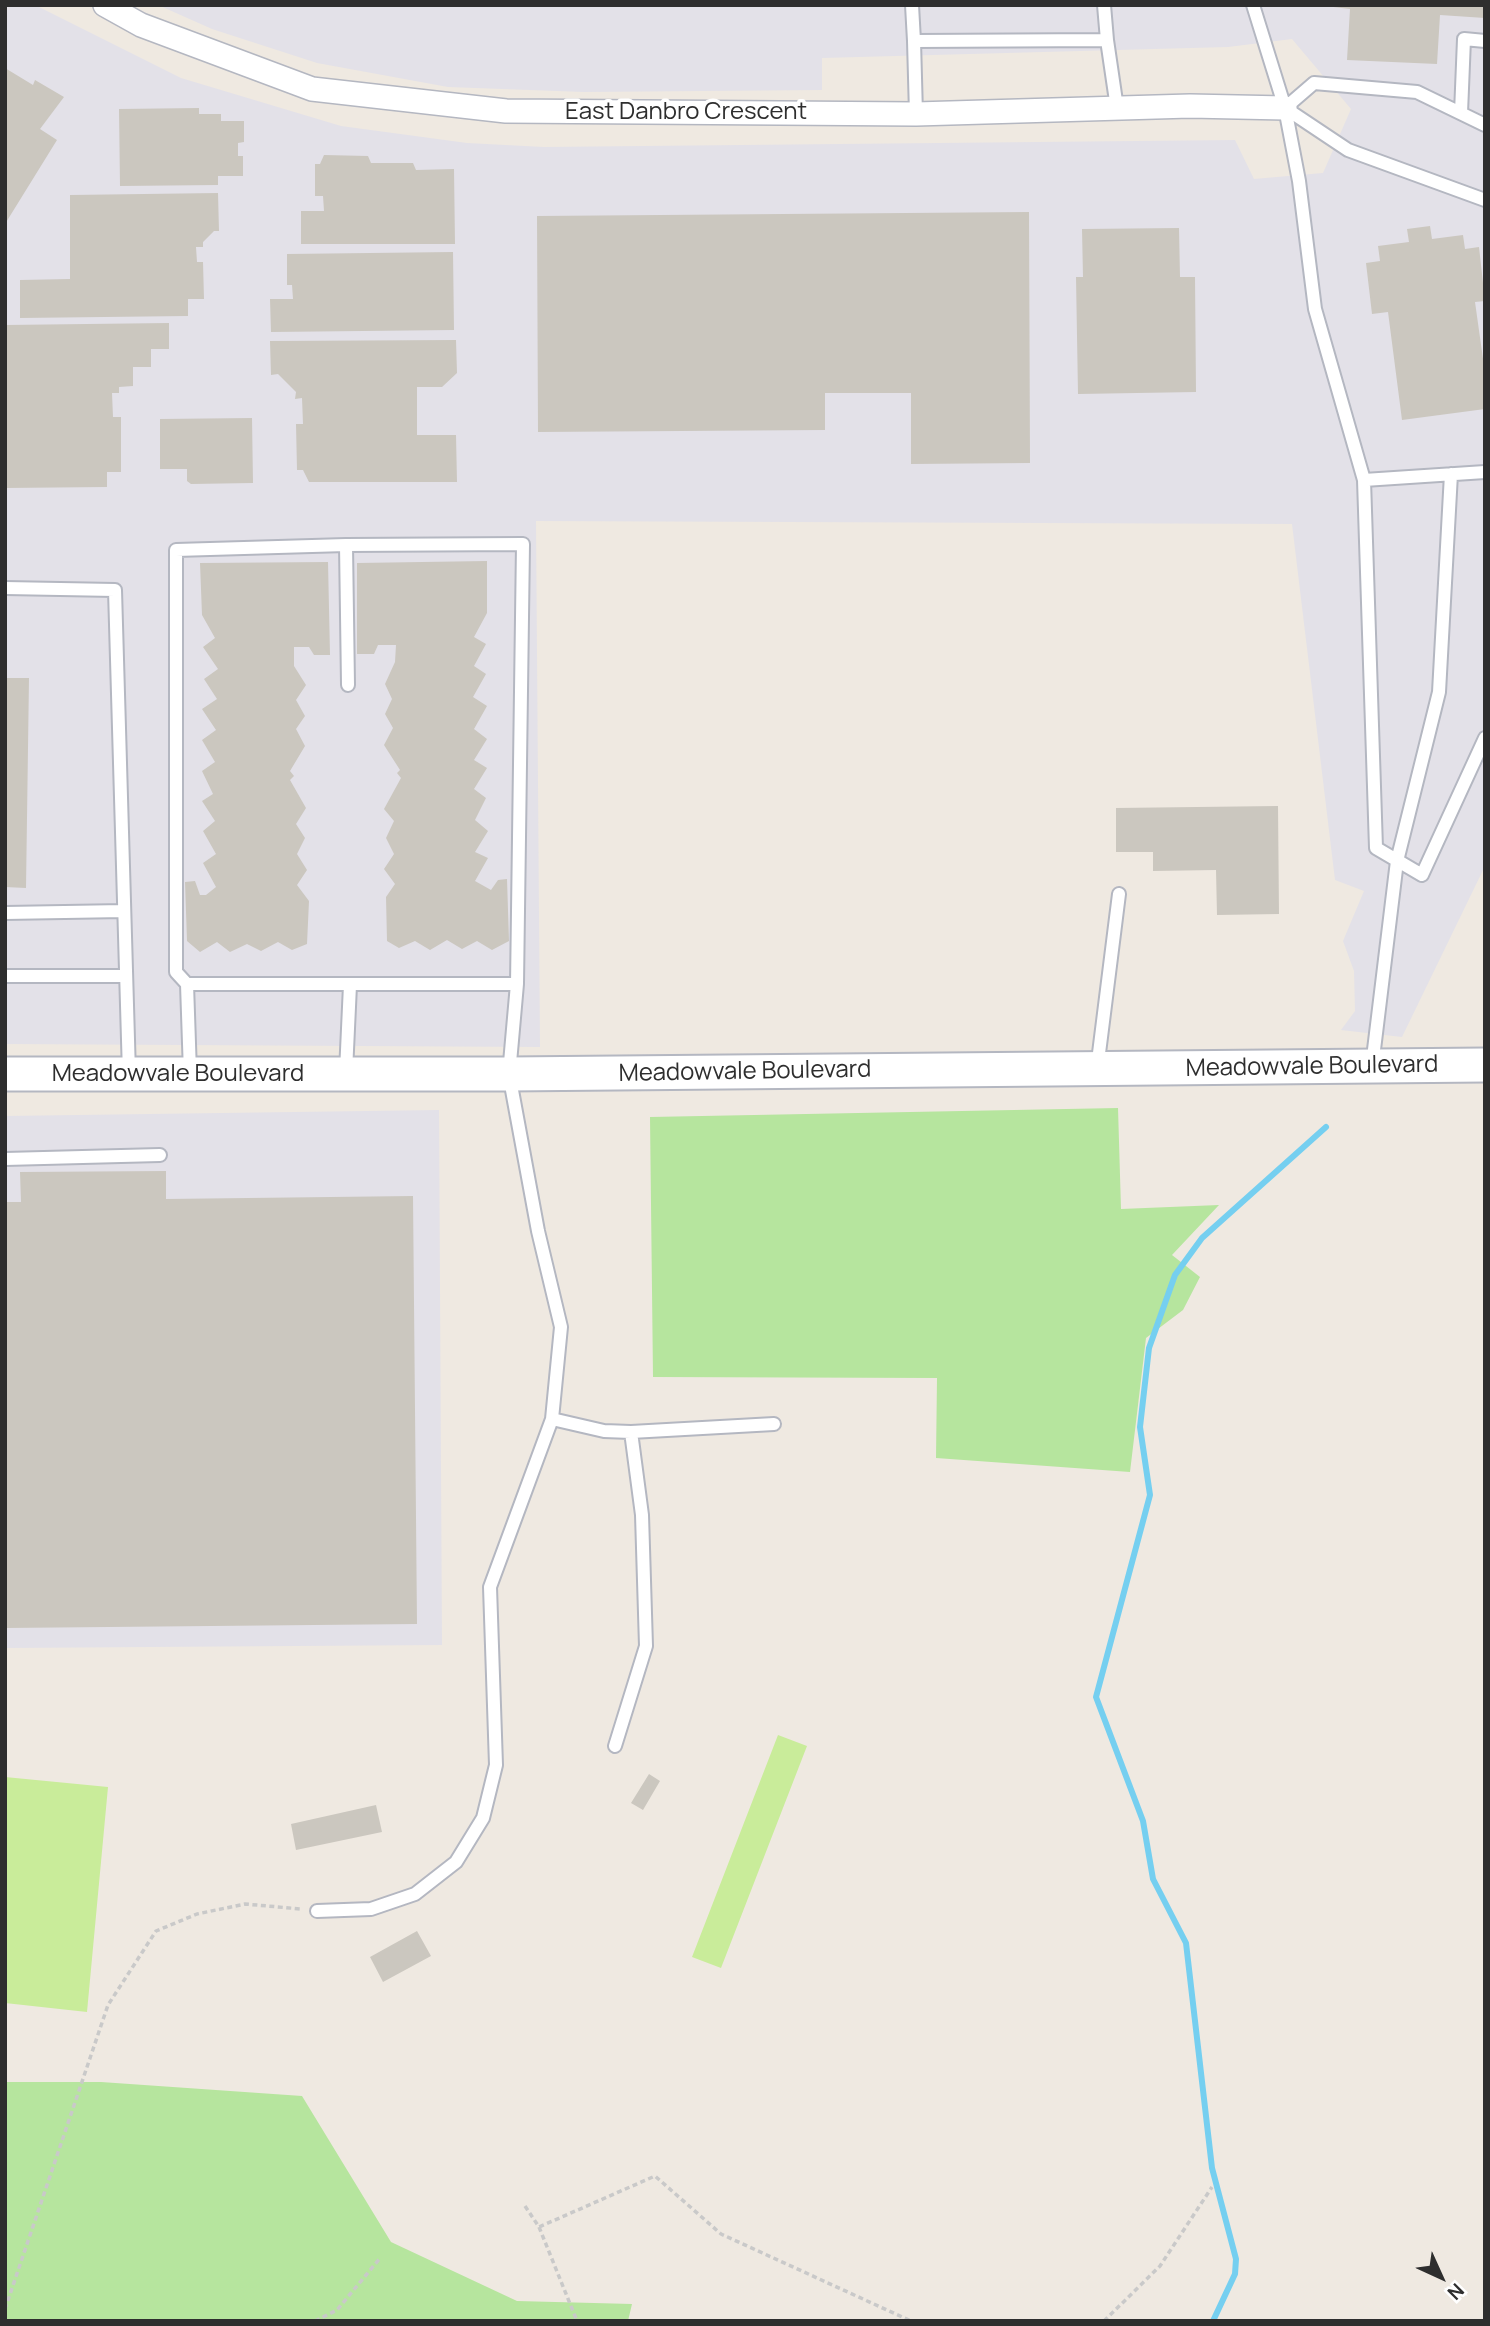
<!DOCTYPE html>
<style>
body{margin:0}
#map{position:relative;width:1490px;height:2326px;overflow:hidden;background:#efe9e1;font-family:Manrope,sans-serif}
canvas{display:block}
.frame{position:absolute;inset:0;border:7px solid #2e2e2e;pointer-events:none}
.north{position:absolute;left:1406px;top:2242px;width:70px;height:70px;-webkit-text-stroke:5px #fff;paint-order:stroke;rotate:135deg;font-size:19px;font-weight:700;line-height:28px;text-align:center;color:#2e2e2e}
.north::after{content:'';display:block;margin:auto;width:24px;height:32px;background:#2e2e2e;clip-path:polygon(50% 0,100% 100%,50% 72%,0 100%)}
</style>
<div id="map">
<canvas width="1490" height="2326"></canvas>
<div class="frame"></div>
<div class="north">N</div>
</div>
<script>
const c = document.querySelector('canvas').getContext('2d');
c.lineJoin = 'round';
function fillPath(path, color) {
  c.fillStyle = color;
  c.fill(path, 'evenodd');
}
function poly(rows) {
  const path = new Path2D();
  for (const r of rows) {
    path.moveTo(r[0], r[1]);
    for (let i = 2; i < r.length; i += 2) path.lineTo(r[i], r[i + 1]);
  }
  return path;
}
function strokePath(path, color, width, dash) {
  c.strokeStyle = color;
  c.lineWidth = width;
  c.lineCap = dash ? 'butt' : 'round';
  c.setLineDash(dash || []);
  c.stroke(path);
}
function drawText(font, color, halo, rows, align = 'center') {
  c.font = font + ' Manrope,sans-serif';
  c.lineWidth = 7;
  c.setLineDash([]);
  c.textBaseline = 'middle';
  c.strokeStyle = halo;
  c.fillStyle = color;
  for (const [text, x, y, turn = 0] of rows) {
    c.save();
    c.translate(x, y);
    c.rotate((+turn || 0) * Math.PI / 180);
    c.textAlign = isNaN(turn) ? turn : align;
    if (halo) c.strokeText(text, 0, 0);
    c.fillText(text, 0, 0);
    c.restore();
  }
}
fillPath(poly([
 [5,5,35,5,181,78,341,126,467,143,544,147,1235,140,1254,179,1323,173,1351,109,1292,39,1228,47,822,58,822,90,584,92,448,87,317,63,212,29,158,5,1485,5,1485,866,1402,1037,1341,1030,1355,1011,1354,971,1343,941,1364,891,1335,880,1292,524,536,521,540,1047,5,1044],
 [439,1110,442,1645,5,1648,5,1116]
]), '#e3e1e8');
fillPath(poly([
 [1118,1108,1121,1209,1219,1205,1172,1255,1200,1277,1183,1310,1146,1338,1130,1472,936,1458,937,1378,653,1377,650,1117],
 [5,2082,101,2082,302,2096,391,2242,517,2301,632,2304,628,2321,5,2321]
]), '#b6e59e');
fillPath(poly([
 [778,1735,807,1746,721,1968,692,1957],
 [5,1777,108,1787,87,2012,5,2003]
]), '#c9ec9a');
strokePath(poly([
 [1213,2321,1235,2274,1236,2259,1212,2168,1186,1943,1153,1879,1143,1821,1096,1697,1150,1495,1140,1427,1149,1348,1175,1275,1202,1238,1326,1127]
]), '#75cff0', 6);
fillPath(poly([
 [1317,5,1485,5,1485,18,1440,15,1437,64,1347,60,1350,9],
 [5,68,33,85,35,80,64,97,40,129,57,140,5,224],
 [199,108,199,114,221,114,221,121,244,121,244,142,238,143,238,156,243,156,243,176,218,176,218,185,120,186,119,109],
 [324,155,368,156,371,163,413,163,416,170,454,169,455,244,301,244,301,211,324,211,323,196,315,196,315,164,320,164],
 [218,193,219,231,214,231,203,242,203,247,196,247,197,262,203,262,204,299,188,299,188,316,20,318,20,280,70,279,70,195],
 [1029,212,1030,463,911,464,911,393,825,393,825,430,538,432,537,216],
 [1430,226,1432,239,1463,235,1465,249,1479,247,1485,301,1475,302,1485,373,1485,409,1402,420,1388,312,1372,314,1366,263,1380,261,1378,246,1409,242,1407,229],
 [1179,228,1180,277,1195,277,1196,392,1078,394,1076,277,1083,277,1082,229],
 [453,252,454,330,271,332,270,299,293,299,292,285,287,285,287,254],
 [169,323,169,349,151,349,151,367,133,367,133,386,119,387,119,393,112,393,113,417,121,417,121,472,107,472,107,487,5,488,5,325],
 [456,340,457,373,442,387,417,387,417,435,456,435,457,482,309,482,303,470,297,470,296,424,303,424,302,398,295,399,296,392,278,374,271,375,270,341],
 [252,418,253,483,191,484,187,481,187,469,160,469,160,419],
 [487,561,487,613,474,637,486,644,474,666,486,674,473,697,487,706,474,729,487,739,474,760,487,768,474,789,486,798,475,820,488,831,475,852,488,858,475,881,491,890,498,880,507,879,509,941,492,950,477,941,462,949,447,940,430,950,415,941,399,948,387,941,386,897,395,884,384,869,394,854,386,838,394,821,384,809,401,778,397,773,400,770,384,745,393,728,385,714,392,699,385,684,395,662,396,645,378,645,374,654,357,654,357,563],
 [328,562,330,655,314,655,309,647,294,647,294,666,306,685,296,700,305,716,296,729,305,746,290,771,294,776,290,780,306,808,296,824,305,838,297,854,307,870,297,885,309,901,307,944,292,950,278,942,261,951,247,944,230,952,217,942,200,952,187,941,185,882,195,881,200,895,206,895,216,887,203,863,216,854,203,831,215,821,202,801,213,794,202,771,215,762,202,740,216,730,202,709,217,699,204,679,218,669,203,647,215,638,202,615,200,563],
 [5,678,29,678,26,888,5,887],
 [1278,806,1279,914,1217,915,1216,870,1153,871,1153,852,1116,852,1116,808],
 [166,1171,166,1199,413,1196,417,1624,5,1628,5,1202,21,1202,20,1172],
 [649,1774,660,1781,643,1810,631,1803],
 [376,1805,382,1832,296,1850,291,1824],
 [417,1931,431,1956,383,1982,370,1957]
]), '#cbc7bf');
const service = poly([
 [912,5,914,41,1107,40,1104,5],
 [1253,5,1285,108,1299,181,1315,309,1364,480,1376,848,1422,875,1485,738],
 [1107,40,1117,108],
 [914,41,916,114],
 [1285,108,1348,150,1485,200],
 [1285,108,1314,83,1417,92,1485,125],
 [1461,113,1464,39,1485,41],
 [1364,480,1485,472],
 [5,588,115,590,129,1074],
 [5,913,124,911],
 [5,976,126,976],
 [187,984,176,972,176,550,346,545],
 [1372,1066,1397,861,1439,692,1451,474],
 [1097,1069,1119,894],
 [346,1072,350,985],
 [190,1073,187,984,517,984],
 [5,1159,160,1155],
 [552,1419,604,1431,631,1432,774,1424],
 [615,1746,646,1646,642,1515,631,1432],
 [317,1911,371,1909,415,1894,456,1862,483,1818,496,1765,490,1587,552,1419,561,1327,538,1231,509,1074,517,984,523,544,346,545,348,685]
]);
const minor = poly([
 [105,5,141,25,312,89,506,111,916,114,1190,106,1285,108]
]);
const secondary = poly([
 [5,1074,509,1074,1485,1065]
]);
strokePath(service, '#b4b7c1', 16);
strokePath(minor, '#b4b7c1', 26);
strokePath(secondary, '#b4b7c1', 37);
strokePath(poly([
 [525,2206,539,2227,655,2176,721,2234,911,2321],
 [539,2227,577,2321],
 [5,2309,108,2005,156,1931,197,1914,245,1904,301,1909],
 [315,2321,337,2310,381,2257],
 [1104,2321,1160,2266,1212,2187]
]), '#c9c9c9', 3.5, [5, 3.5]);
strokePath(service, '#fff', 12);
strokePath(minor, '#fff', 23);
strokePath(secondary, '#fff', 33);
drawText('24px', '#2e2e2e', '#fff', [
 ["East Danbro Crescent",686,112],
 ["Meadowvale Boulevard",1312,1067,-1],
 ["Meadowvale Boulevard",745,1072,-1],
 ["Meadowvale Boulevard",178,1074]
]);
</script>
